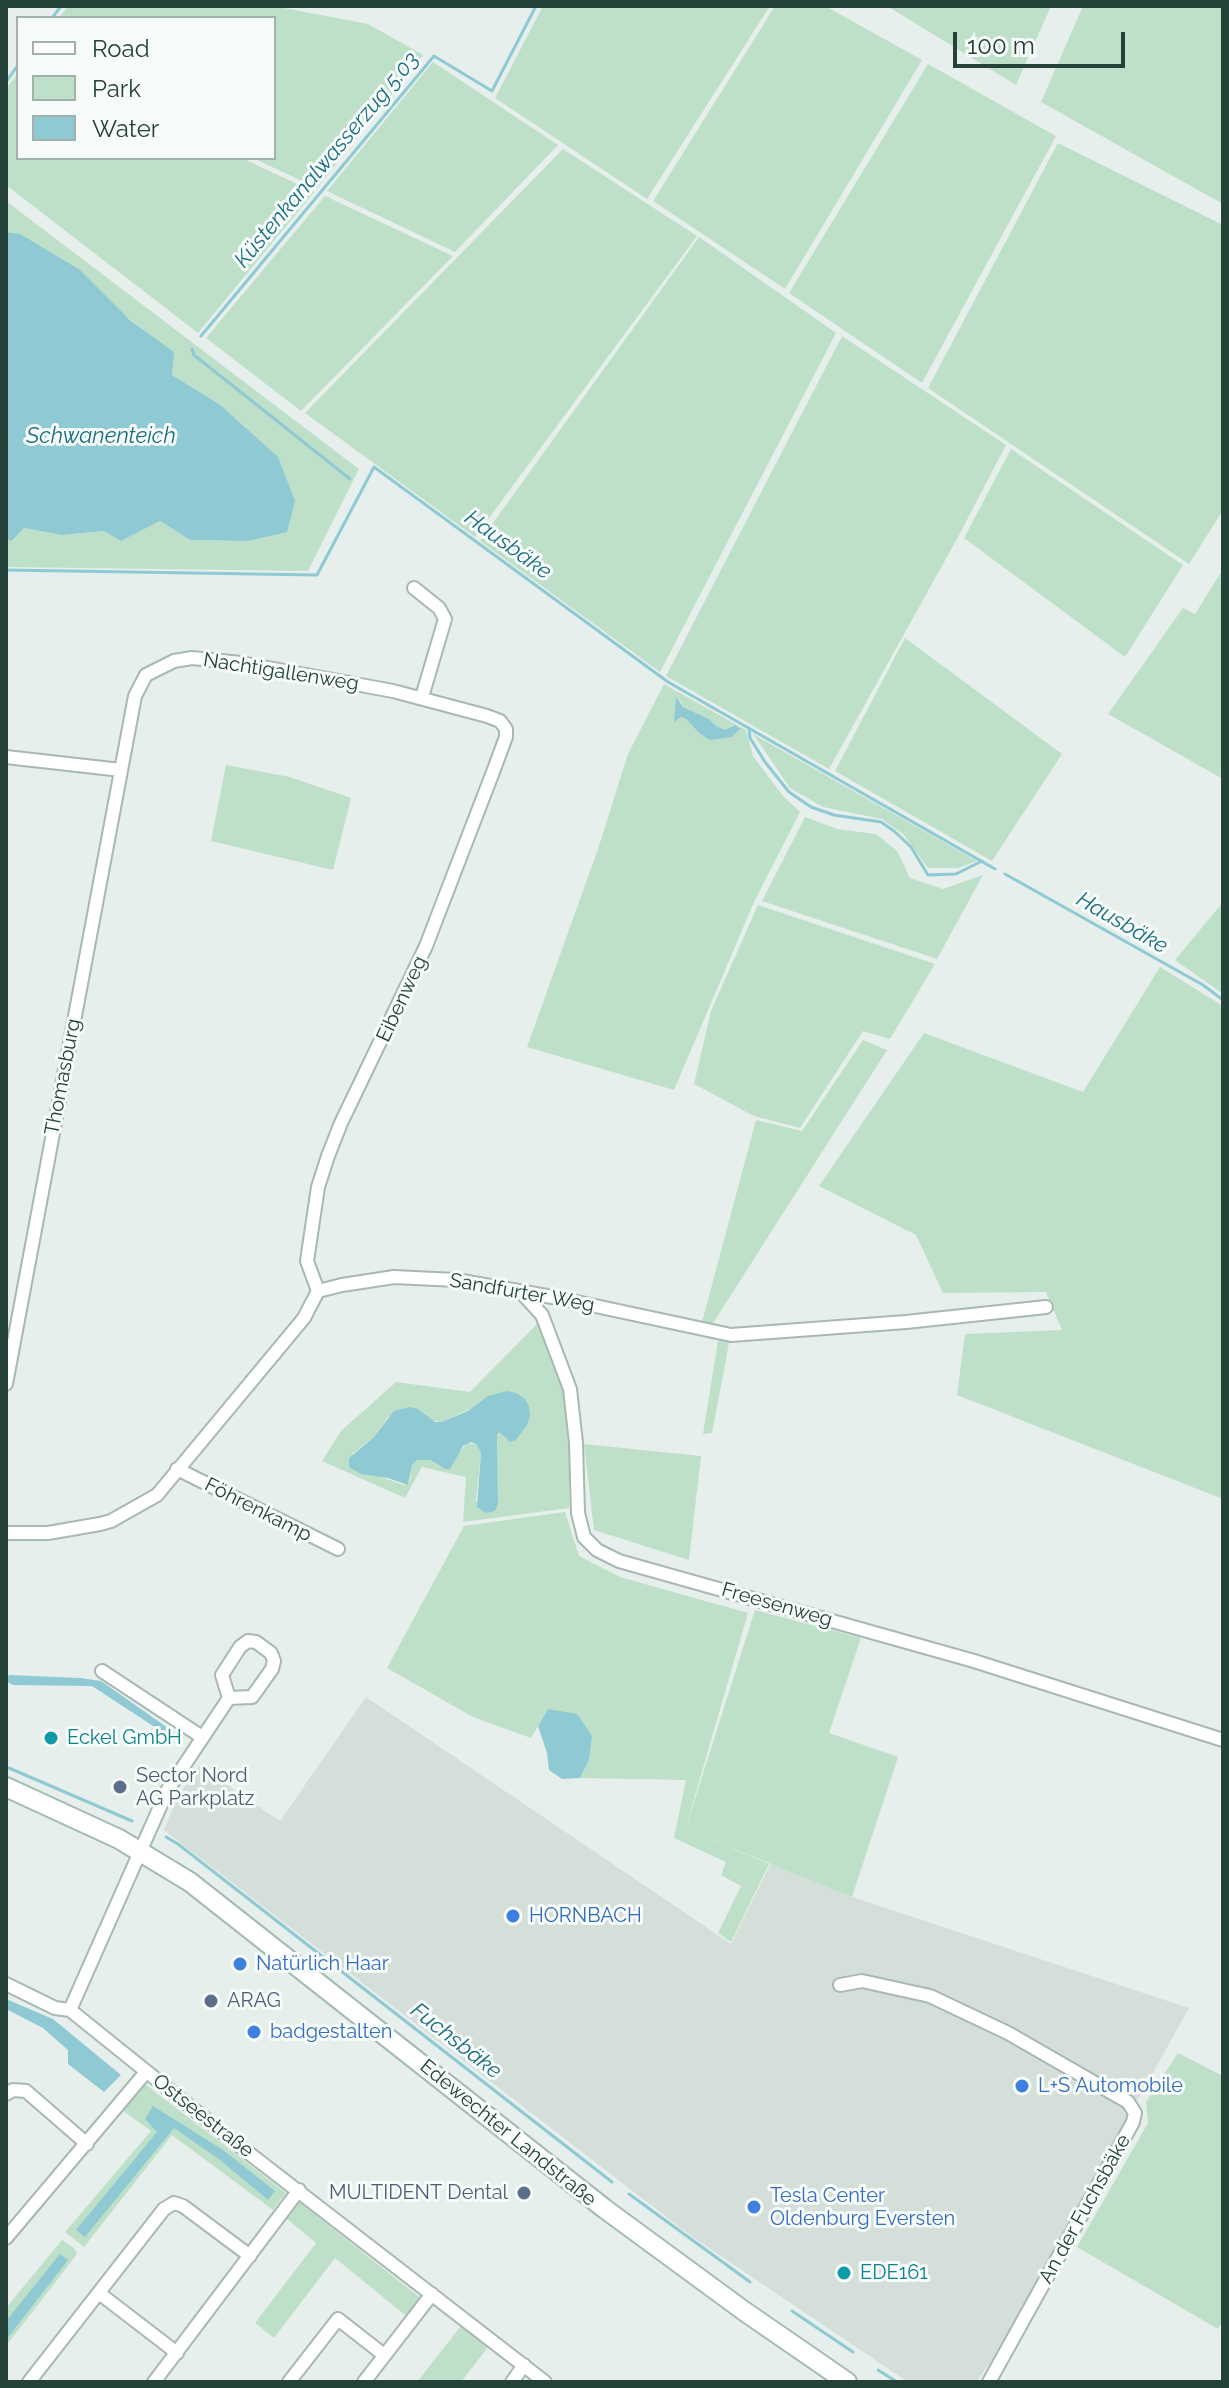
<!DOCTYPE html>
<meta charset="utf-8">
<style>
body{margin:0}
#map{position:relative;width:1229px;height:2388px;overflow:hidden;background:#e6efeb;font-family:Raleway,sans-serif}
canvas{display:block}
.frame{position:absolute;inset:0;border:8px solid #24423a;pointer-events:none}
.legend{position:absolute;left:16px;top:16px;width:260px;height:144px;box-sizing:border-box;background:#f7fbf9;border:2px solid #a3b1ad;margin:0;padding:10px 14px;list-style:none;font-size:24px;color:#24423a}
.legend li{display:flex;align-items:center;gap:16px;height:40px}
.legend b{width:40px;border:2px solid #a3b1ad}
.scale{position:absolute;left:953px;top:32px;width:172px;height:36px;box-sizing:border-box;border:4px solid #24423a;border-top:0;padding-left:10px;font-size:24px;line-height:28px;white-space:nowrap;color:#24423a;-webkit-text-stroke:6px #f7fbf9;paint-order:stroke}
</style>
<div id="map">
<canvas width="1229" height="2388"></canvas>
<div class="frame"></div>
<ul class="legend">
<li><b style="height:10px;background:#fff"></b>Road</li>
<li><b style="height:22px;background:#bfe0c8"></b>Park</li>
<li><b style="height:22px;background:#8ec9d4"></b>Water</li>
</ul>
<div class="scale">100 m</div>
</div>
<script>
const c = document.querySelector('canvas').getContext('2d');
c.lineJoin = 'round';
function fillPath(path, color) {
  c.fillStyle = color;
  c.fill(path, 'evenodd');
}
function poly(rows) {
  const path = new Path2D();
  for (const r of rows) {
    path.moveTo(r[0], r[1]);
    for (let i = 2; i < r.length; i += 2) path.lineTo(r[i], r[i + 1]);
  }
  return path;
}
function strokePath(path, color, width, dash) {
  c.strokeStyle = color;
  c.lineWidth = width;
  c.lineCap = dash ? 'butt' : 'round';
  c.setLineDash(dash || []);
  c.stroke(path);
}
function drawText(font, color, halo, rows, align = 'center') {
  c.font = font + ' Raleway,sans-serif';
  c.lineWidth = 6;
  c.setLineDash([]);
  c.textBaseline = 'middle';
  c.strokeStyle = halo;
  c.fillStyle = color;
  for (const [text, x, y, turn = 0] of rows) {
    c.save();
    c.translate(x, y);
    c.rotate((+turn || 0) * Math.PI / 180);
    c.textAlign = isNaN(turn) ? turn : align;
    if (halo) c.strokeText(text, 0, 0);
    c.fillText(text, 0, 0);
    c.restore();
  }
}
fillPath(poly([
 [366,1697,731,1944,771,1863,852,1897,1189,2008,997,2353,976,2382,908,2382,691,2236,164,1830,178,1796,199,1766,280,1821]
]), '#d4dfda');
fillPath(poly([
 [68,6,273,6,368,24,423,55,317,188,253,158,274,158,274,18,59,18],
 [543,6,770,6,647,199,495,98],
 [775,6,825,6,922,60,785,289,653,201],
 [887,6,1051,6,1016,85],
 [1083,6,1223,6,1223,204,1041,102],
 [433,62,558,145,455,252,327,191],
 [928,64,1056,136,922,383,789,293],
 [18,73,18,158,242,158,314,192,198,333,6,185,6,89],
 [1058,143,1223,225,1223,510,1189,564,928,388],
 [563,149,697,236,475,537,305,413],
 [325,196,453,256,301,411,206,338],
 [6,201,359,469,308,571,6,567,6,540,13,541,24,528,62,535,105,531,121,541,160,521,190,540,248,541,219,404,172,375,173,352,20,235,6,232],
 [699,237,836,333,660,672,480,541],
 [842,336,1006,445,958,537,829,769,666,676],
 [1011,449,1183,565,1125,657,964,538],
 [1223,569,1223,779,1108,714,1183,608,1195,614],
 [905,638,1062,754,992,861,835,771],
 [664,684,746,730,753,756,783,796,800,812,754,902,674,1090,527,1047,598,849,628,754],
 [680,700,683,707,709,719,716,726,725,730,740,729,732,737,707,737,699,733,686,719,681,717,675,721],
 [753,734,977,861,958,868,928,868,903,834,882,819,823,807,790,788],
 [226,765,290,777,351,798,333,870,211,841],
 [805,817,837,829,876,834,897,851,910,878,943,889,983,875,937,959,762,901],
 [1223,902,1223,994,1175,960],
 [758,905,935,964,890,1039,863,1031,800,1128,754,1116,694,1084,711,1011],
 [1160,967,1223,1006,1223,1499,957,1395,965,1334,1062,1330,1046,1292,943,1293,916,1235,819,1186,924,1033,1083,1092],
 [863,1040,887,1050,710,1328,701,1326,756,1120,802,1131],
 [538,1323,562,1385,569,1434,569,1508,463,1522,466,1477,422,1467,405,1498,322,1461,341,1431,396,1382,470,1392],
 [475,1407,516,1440,507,1440,499,1431,497,1434,498,1504,476,1502,481,1453,476,1444,467,1443,456,1456,440,1467,430,1460,417,1460,412,1464,410,1481,404,1485,381,1477,352,1454,373,1438,388,1417,417,1409,430,1420,441,1422],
 [718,1341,729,1342,727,1354,712,1433,703,1434],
 [584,1444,701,1456,689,1560,594,1530],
 [565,1512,579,1556,620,1577,748,1613,685,1830,755,1610,861,1638,829,1733,898,1757,852,1897,690,1831,769,1864,731,1942,718,1933,741,1886,721,1875,726,1862,674,1838,686,1780,580,1778,589,1760,548,1709,531,1738,473,1717,387,1668,464,1526],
 [1178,2053,1223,2076,1223,2320,1218,2329,1077,2247,1148,2123,1146,2102],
 [145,2084,286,2193,273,2210,172,2135,84,2247,65,2232,151,2131,122,2110],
 [299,2202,423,2300,410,2319,335,2258,274,2338,255,2323,316,2243,287,2219],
 [62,2240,74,2248,77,2254,6,2346,6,2308],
 [461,2326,488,2347,461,2382,417,2382]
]), '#bfe0c8');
fillPath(poly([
 [6,232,20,234,80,270,130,320,174,352,172,375,219,404,278,457,295,501,287,532,248,541,190,540,160,521,121,541,104,531,62,535,24,528,12,541,6,540],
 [676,697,683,707,709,719,716,726,725,730,736,725,738,728,741,728,732,737,710,740,699,733,686,719,681,717,674,722],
 [507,1391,516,1393,525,1399,529,1406,530,1416,527,1425,516,1440,510,1442,499,1432,497,1434,498,1504,495,1511,486,1513,477,1507,481,1453,476,1444,471,1442,463,1446,450,1469,445,1469,430,1460,417,1460,412,1465,408,1485,388,1478,361,1474,349,1467,349,1458,373,1438,394,1411,410,1407,418,1409,435,1422,441,1422,468,1411,488,1396],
 [9,1675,80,1678,101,1681,175,1733,179,1738,173,1739,92,1686,13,1685,6,1681],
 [548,1709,577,1714,592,1736,589,1760,580,1778,562,1779,549,1770,547,1753,538,1726],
 [6,1999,53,2019,121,2075,104,2092,68,2064,68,2050,43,2028,6,2009],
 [153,2106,223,2150,275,2191,268,2200,220,2160,174,2128,85,2237,76,2230,157,2132,145,2119],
 [60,2254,68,2260,6,2340,6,2321]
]), '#8ec9d4');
strokePath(poly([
 [52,18,61,6],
 [6,82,18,65],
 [201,336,434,56,492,91,536,6],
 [192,349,194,355,350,479],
 [6,570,317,575,374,467,668,682,995,869],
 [749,728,750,738,765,762,789,792,811,807,834,815,881,822,894,831,911,847,928,875,956,874,982,861],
 [1005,874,1203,985,1223,1000],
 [9,1768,132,1821],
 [166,1837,178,1844,612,2182],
 [629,2194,750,2282],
 [792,2311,853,2352],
 [878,2370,897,2382]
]), '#8ec9d4', 3);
const street = poly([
 [414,588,439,608,445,619,422,697],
 [6,757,121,770],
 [521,1292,542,1315,570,1389,576,1443,578,1513,584,1537,597,1550,619,1561,974,1661,1223,1740],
 [6,1384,135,696,146,675,174,661,192,658,241,663,393,691,487,716,500,721,506,729,506,737,493,772,426,946,341,1123,328,1156,318,1187,307,1261,318,1291],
 [177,1469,338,1549],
 [6,1533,48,1533,100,1524,111,1521,157,1495,304,1318,318,1291,342,1285,394,1277,456,1280,558,1298,731,1335,906,1322,1046,1307],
 [248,1641,256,1642,271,1653,274,1661,272,1669,252,1697,229,1698,222,1675,240,1647,248,1641],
 [102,1671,202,1737],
 [6,1984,55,2008,70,2010],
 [840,1985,862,1981,930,1996,1008,2033,1128,2102,1135,2113,1133,2122,989,2382],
 [70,2010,228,2137,545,2382],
 [70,2010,167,1791,229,1698],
 [6,2094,13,2090,26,2091,87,2144],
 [6,2238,146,2072],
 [99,2293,177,2353],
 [29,2382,164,2209,174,2203,183,2206,250,2256],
 [154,2382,299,2190],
 [289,2382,338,2319,384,2355],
 [364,2382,432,2294],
 [512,2382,524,2365]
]);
const secondary = poly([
 [6,1787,119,1839,190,1882,605,2209,744,2311,847,2382]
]);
strokePath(street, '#a8b8b2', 16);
strokePath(secondary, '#a4bbb3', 22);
strokePath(street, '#fff', 12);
strokePath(secondary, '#fff', 18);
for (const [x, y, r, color] of [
 [51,1738,8,"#0f9aa8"],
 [120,1787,8,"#5c6f8a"],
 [513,1916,8,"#3f7fe0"],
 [240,1964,8,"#3f7fe0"],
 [211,2001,8,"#5c6f8a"],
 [254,2032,8,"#3f7fe0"],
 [1022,2086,8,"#3f7fe0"],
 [524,2193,8,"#5c6f8a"],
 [754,2207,8,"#3f7fe0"],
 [844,2273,8,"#0f9aa8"]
]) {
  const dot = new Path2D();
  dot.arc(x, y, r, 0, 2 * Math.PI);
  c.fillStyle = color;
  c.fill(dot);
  strokePath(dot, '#f7fbf9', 3);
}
drawText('20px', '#24423a', '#f7fbf9', [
 ["Nachtigallenweg",281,672,9],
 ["Eibenweg",402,999,-65],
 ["Thomasburg",63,1077,-79],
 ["Sandfurter Weg",522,1293,10],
 ["Föhrenkamp",258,1510,27],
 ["Freesenweg",777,1605,16],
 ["Ostseestraße",203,2116,38],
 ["Edewechter Landstraße",508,2133,39],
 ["An der Fuchsbäke",1085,2209,-61]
]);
drawText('20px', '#0d838f', '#f7fbf9', [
 ["Eckel GmbH",67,1738],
 ["EDE161",860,2273]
], 'left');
drawText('20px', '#4e5e75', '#f7fbf9', [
 ["Sector Nord",136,1776],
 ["AG Parkplatz",136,1799],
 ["ARAG",227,2001],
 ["MULTIDENT Dental",508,2193,"right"]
], 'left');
drawText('20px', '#366cbe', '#f7fbf9', [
 ["HORNBACH",529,1916],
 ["Natürlich Haar",256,1964],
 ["badgestalten",270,2032],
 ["L+S Automobile",1038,2086],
 ["Tesla Center",770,2196],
 ["Oldenburg Eversten",770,2219]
], 'left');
drawText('italic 22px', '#1c6f80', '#f7fbf9', [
 ["Küstenkanalwasserzug 5.03",327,160,-50],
 ["Schwanenteich",101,436],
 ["Hausbäke",508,545,36],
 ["Hausbäke",1122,923,30],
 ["Fuchsbäke",456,2041,38]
]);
</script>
